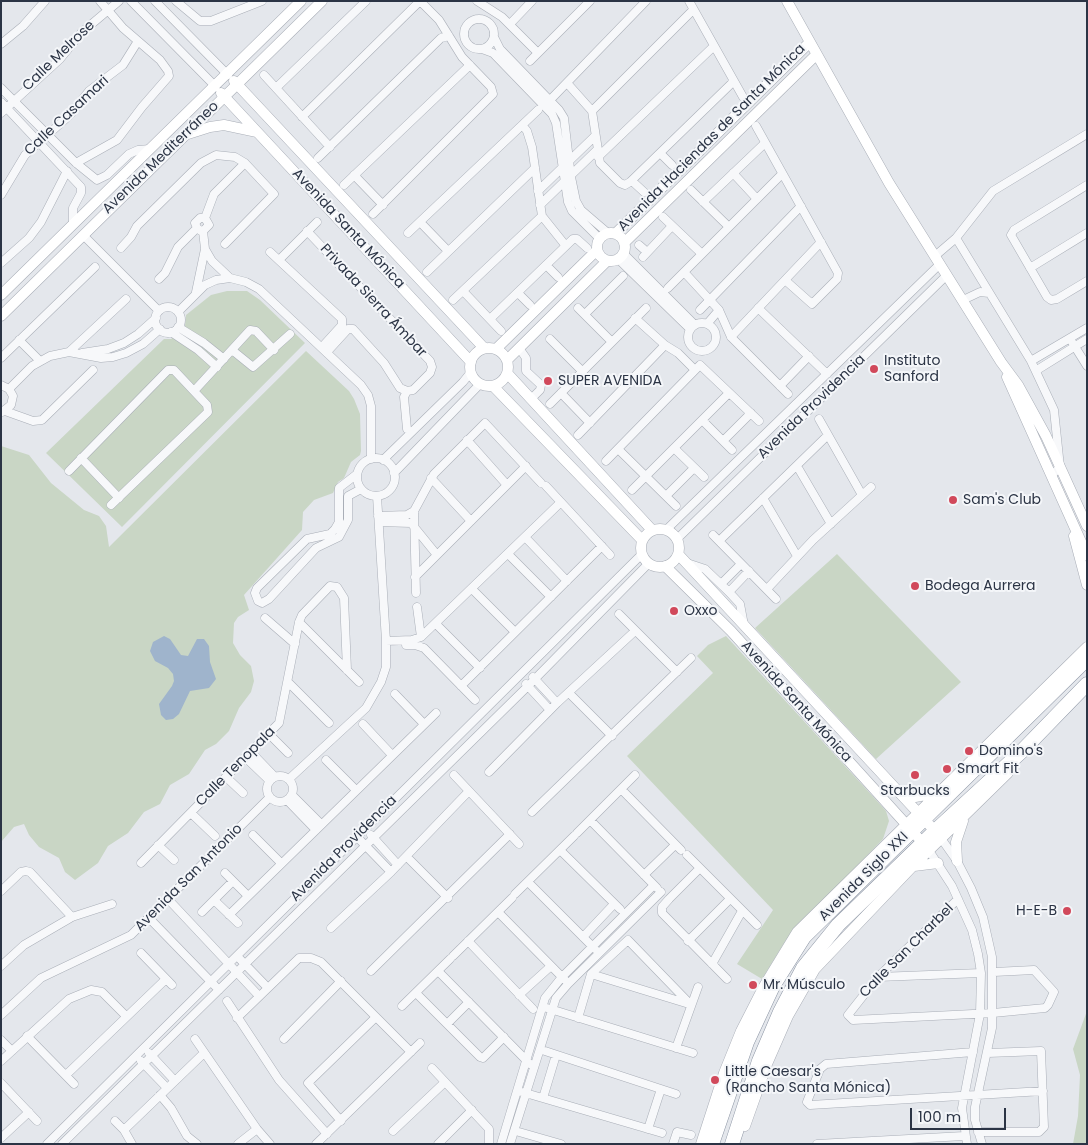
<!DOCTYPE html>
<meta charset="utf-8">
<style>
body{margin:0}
#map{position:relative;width:1088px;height:1145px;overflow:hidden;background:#e4e7ec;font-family:Poppins,sans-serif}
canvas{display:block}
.frame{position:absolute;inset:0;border:2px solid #2b3445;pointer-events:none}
.scale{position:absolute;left:910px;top:1108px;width:96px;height:22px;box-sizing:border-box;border:2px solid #2b3445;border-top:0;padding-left:6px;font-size:15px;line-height:18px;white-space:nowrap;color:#2b3445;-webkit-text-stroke:4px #f4f6f9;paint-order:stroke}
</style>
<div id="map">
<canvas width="1088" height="1145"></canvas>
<div class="frame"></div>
<div class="scale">100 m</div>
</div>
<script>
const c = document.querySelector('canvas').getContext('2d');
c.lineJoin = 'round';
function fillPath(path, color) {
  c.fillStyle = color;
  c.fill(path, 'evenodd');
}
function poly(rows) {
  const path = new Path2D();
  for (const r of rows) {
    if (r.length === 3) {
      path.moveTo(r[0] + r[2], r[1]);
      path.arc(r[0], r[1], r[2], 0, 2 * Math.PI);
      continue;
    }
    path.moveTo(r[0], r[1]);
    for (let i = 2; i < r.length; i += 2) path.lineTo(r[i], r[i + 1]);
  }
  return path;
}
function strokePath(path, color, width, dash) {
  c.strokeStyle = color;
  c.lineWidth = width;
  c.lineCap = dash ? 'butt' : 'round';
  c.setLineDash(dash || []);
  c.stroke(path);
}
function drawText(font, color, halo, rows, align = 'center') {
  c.font = font + ' Poppins,sans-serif';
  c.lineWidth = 4;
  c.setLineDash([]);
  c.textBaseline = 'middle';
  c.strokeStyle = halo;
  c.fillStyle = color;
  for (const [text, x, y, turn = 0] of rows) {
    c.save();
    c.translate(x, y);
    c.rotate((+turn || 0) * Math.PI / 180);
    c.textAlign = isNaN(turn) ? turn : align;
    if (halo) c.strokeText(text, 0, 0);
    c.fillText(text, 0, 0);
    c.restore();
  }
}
fillPath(poly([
 [227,291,247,291,260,300,305,343,122,527,46,453,164,339,171,339,180,332,185,326,186,315,211,295],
 [306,351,349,391,354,399,360,414,361,451,360,455,351,462,344,478,338,482,333,493,314,500,303,512,302,530,244,595,249,610,238,617,234,623,233,643,240,655,251,666,254,681,251,692,239,708,229,731,216,744,205,750,189,774,170,785,160,804,144,812,128,833,108,846,98,863,75,880,65,872,59,858,39,847,29,835,24,824,14,827,1,842,1,446,29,455,51,483,84,510,99,516,106,526,109,547],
 [837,554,961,682,876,759,755,628],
 [726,636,878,802,886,811,889,821,883,839,786,940,762,979,737,964,773,910,627,756,713,673,697,656,708,645],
 [1087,1011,1087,1144,1073,1144,1078,1116,1080,1075,1073,1049]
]), '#c9d6c5');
fillPath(poly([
 [164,636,170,639,181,655,188,656,197,639,204,639,209,646,210,662,216,679,209,688,190,691,179,714,173,719,166,720,161,715,159,704,172,686,174,681,173,674,168,668,155,661,150,651,153,642]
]), '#9fb4cc');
const street = poly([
 [131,1,215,86],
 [155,1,228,75],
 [176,1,200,21,211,21,262,1],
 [477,1,502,17,538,53],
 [689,1,743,97],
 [479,34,15],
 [510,24,532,1],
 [494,37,500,49,559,110,564,118,571,177,576,201,581,210,609,234],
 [1,44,23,26,45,1],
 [482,49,493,53,552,114,556,123,568,202,572,211,600,239],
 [530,61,590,1],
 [264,75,330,147],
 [567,83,592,111,600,163,620,183,625,185,630,182,734,81],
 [1,88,76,163,97,180,107,175,129,154,138,150,150,149],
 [276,88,366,1],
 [553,97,646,1],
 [1,102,81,187,81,193,73,208,73,224],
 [592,111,693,10],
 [1,113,60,59,81,33,119,1],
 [302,117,420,1],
 [523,126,527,131,532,147,542,216,566,246],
 [756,126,838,273,837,279,812,304,785,280],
 [660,153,672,165],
 [598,157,714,46],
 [318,158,441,38,449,36],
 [76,163,117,140,142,107,169,76,168,71,160,60,123,28,100,1],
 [733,173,757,199],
 [354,175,383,205],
 [632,181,644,192],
 [344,185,470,65],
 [1087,185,1014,230,1011,235,1047,297,1051,300,1057,299,1087,281],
 [691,190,729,227],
 [538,191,594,137],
 [1,195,25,155,70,115,89,91,123,65,138,41],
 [703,202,765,143],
 [540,205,597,150],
 [373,214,493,94,491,87,462,57,439,20,420,1],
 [663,217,702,254],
 [420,222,448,251],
 [201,231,197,228,195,223,200,218,205,218],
 [203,231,209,225,205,218,214,194,245,163],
 [307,231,430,361,432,367,430,373,413,390,407,391,400,388,384,363,353,329,348,329,327,352],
 [408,233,538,110],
 [83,235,159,311],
 [956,238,1031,361,1054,410,1060,467,1052,475],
 [639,245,647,252],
 [121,248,131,237,137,226,201,163,216,155,235,157,245,163,274,194,225,244],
 [205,249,212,261,230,278],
 [270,252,342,319,342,325,322,347],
 [623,253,695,325],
 [935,256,956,238,993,191,1087,134],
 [643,257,672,226],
 [618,259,690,329],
 [279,260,317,222],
 [1,263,29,238,41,222,67,171],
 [546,265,558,277],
 [1030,268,1087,233],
 [427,272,535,168],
 [684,272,719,310,731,337,788,394],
 [159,279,165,273,178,247,197,228],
 [668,288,782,174],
 [463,291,501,331],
 [196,292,205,249,203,231],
 [518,293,530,305],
 [453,300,542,216],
 [963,300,980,292,989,293],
 [168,320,13],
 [578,308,612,342],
 [758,308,827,374],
 [700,310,801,206],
 [178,312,205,285,216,280,230,278,246,282,259,289,361,385,368,395,371,406,371,459],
 [585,314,623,276],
 [635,318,665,345,678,353,695,370],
 [490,319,573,239,577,239,587,248],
 [702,337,14],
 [707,324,719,310],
 [178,327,204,343,224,359],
 [171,332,198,350,217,367],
 [731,337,821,242],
 [550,339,582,371],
 [19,340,40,361],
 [1072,342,1087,366],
 [519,348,526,358,526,371,541,385,540,390,531,399],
 [232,350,253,367,290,334],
 [69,352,126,299],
 [82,353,108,349,124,343,138,334,156,318],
 [1,358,95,267],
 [1031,361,1087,328],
 [1037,370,1087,339],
 [1,385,9,389,13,396,11,405,2,412],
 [780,386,809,356],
 [9,389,32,366,50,356,69,352,101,358,113,357,126,353,143,344,160,329],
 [194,391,250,330,256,331,274,350],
 [561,393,590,423],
 [550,404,646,308],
 [5,411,33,421,42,420,93,370],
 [819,419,862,495],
 [702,420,732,450],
 [407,429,404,397,407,391],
 [578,435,665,345],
 [467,440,507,485],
 [723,441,751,413],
 [674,448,704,477],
 [618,449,676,506],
 [81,458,119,498],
 [376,477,19],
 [383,460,463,382,471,372],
 [606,461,700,365,759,421],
 [797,466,831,524],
 [69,471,168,370,174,370,207,405,208,412,111,505],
 [394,473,480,384],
 [357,474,339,488,339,522,335,529,330,534,307,539,257,588,255,593,258,601,262,603,269,599,316,548,339,537,348,520,348,496,361,489],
 [431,478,471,521],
 [546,486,610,555],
 [632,490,729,393],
 [666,496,694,468],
 [763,498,797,556],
 [414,511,416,593],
 [378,516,407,515,414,511,434,474,485,423,541,483],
 [379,522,411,523,437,555],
 [666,530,940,264],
 [713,535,776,599],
 [525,537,567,581],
 [677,539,947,275],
 [719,541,828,435],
 [508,554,551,597],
 [687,563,705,569,729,592,740,604,744,625],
 [415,577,526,466],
 [721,584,741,564],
 [472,589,515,632],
 [767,589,813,540,871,487],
 [729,592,749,571],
 [417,607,421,637],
 [619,614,677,672],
 [265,618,295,644],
 [299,622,359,682],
 [436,624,480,668],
 [386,641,412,640,421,637,561,502],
 [406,645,415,645,424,648,475,700],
 [533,677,557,703],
 [288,682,329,723],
 [526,684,550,710],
 [461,686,602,546],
 [569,693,612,736],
 [395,694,424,724],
 [363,724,392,755],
 [269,734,288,753],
 [251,752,275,777],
 [246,758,270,781],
 [326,760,356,790],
 [489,772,557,703,635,631],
 [454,775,519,844],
 [280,789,13],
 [226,777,243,793],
 [289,779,366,708,381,682,386,667,386,641,377,496],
 [621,789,681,850],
 [292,795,321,824],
 [287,800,316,830],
 [532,812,691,658],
 [191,813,215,836],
 [590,820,657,888],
 [577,833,635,775],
 [938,834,957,861,971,888,983,917,992,957,992,1028,975,1107,975,1120,982,1144],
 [253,835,281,863],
 [371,835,398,865],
 [361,841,391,872],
 [158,845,174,860],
 [926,846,952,886,972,930,978,954,981,973,980,1014,962,1108,967,1144],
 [560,850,620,909],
 [687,855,757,925],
 [407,857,448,898],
 [141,863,279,723,299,622,302,615,330,586,337,587,344,598,347,670],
 [700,868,669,899,662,907,662,913,727,979],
 [225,873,248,896],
 [644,875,675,845],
 [528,882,595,949],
 [1,891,21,872,26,871,30,872,72,917],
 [515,894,574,836],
 [168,899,259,996],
 [958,899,878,977,848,1015,853,1020,993,1013,1045,1008,1048,1005,1054,992,1034,970,994,972],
 [214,900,238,923],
 [202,912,233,881],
 [498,912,565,980],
 [229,915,436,713],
 [149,918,219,990],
 [331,928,391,872,469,791],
 [583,937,614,904],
 [468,941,533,1009],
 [688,941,730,899],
 [141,953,172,985],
 [237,956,267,987],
 [453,956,512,898],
 [712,964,742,911],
 [1,966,24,945,72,917,112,904],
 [371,971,510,834],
 [438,971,530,1064],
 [591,974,689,1004],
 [878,977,981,973],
 [416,993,480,1057,483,1058,504,1037],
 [519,995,551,966],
 [227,1001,279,1080,327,1134],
 [402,1006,450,959],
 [547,1008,693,1053],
 [1,1015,41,978,131,935,270,797],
 [237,1018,299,958,311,958,321,962,411,1052],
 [578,1018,591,974,628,940,691,1005],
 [447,1024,469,1002],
 [27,1036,74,1084],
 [195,1039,257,1129,270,1144],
 [284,1039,341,981],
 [1,1040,12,1051],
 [676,1048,698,987],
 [545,1051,676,1094],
 [973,1052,826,1064,820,1069,807,1102,810,1105,1043,1091],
 [149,1053,175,1081],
 [1,1061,69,999,91,990,102,992,126,1016],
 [141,1061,167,1088],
 [432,1068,489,1129,489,1144],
 [66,1075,166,979],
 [1,1083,37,1121],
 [522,1092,662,1133],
 [160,1095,171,1108,187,1136,197,1144],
 [543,1098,556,1055],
 [115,1121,124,1130,132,1144],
 [341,1121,308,1083,376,1017],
 [648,1129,661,1089],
 [124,1130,204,1053],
 [393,1131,445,1082],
 [519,1132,561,1144],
 [978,1132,1039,1132,1044,1127,1041,1051,988,1053],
 [1,1138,29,1112],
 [47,1144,642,554],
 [62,1144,528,686,649,563],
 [238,1144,257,1129],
 [316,1144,420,1043],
 [438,1144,472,1110],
 [501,1144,545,998,562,977,654,885],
 [510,1144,556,998,568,984,661,892],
 [673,1144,677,1132,691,1135],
 [817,1144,964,1136]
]);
const secondary = poly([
 [787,1,889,183,1001,362,1018,385,1046,436,1087,526],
 [234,81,484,348],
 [221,93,471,362],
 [188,134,210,127,224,125,257,132],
 [611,247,14],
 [615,234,809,43],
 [624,243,816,55],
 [1,295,301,1],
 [1,316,322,1],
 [489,367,19],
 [496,349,597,250],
 [507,360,607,261],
 [507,373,652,530],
 [1007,377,1087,555],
 [493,386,642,540],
 [660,548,19],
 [1074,536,1087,585],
 [678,554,935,831],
 [665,566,731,631,923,843],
 [902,794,915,797,936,793],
 [957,861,956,842,963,821],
 [914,866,938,863],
 [745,1126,767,1064,788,1016,815,969,913,866,1008,773],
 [701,1144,724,1073,741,1031,764,986,797,932,1087,647]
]);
const highway = poly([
 [712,1144,747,1042,773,986,804,937,1087,659],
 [732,1144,759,1061,780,1012,803,968,838,925,935,831,1021,752,1087,684]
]);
strokePath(street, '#a9aeb7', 9);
strokePath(secondary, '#a9aeb7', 11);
strokePath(highway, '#8b94a3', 15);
strokePath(street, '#f7f8fa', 8);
strokePath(secondary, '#fff', 10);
strokePath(highway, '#fff', 14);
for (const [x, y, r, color] of [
 [874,369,5,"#d1495b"],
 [548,381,5,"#d1495b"],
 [953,500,5,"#d1495b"],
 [915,586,5,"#d1495b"],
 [674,611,5,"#d1495b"],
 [969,751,5,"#d1495b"],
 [947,769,5,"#d1495b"],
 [915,775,5,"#d1495b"],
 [1067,911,5,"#d1495b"],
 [753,985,5,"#d1495b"],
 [715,1080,5,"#d1495b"]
]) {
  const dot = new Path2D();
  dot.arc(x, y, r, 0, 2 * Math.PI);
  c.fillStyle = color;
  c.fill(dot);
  strokePath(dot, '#f4f6f9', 2);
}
drawText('14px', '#2b3445', '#f4f6f9', [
 ["Calle Melrose",59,56,-44],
 ["Calle Casamari",67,116,-43],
 ["Avenida Haciendas de Santa Mónica",712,138,-45],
 ["Avenida Mediterráneo",161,158,-44],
 ["Avenida Santa Mónica",348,229,47],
 ["Privada Sierra Ámbar",373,301,47],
 ["Avenida Providencia",812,407,-44],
 ["Avenida Santa Mónica",796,702,48],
 ["Calle Tenopala",236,767,-45],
 ["Avenida Providencia",344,849,-45],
 ["Avenida Siglo XXI",864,877,-45],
 ["Avenida San Antonio",189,878,-45],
 ["Calle San Charbel",907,951,-45]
]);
drawText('14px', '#2b3445', '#f4f6f9', [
 ["Instituto",884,361],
 ["Sanford",884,377],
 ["SUPER AVENIDA",558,381],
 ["Sam's Club",963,500],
 ["Bodega Aurrera",925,586],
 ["Oxxo",684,611],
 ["Domino's",979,751],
 ["Smart Fit",957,769],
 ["Starbucks",915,791,"center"],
 ["H-E-B",1057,911,"right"],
 ["Mr. Músculo",763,985],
 ["Little Caesar's",725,1072],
 ["(Rancho Santa Mónica)",725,1088]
], 'left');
</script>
